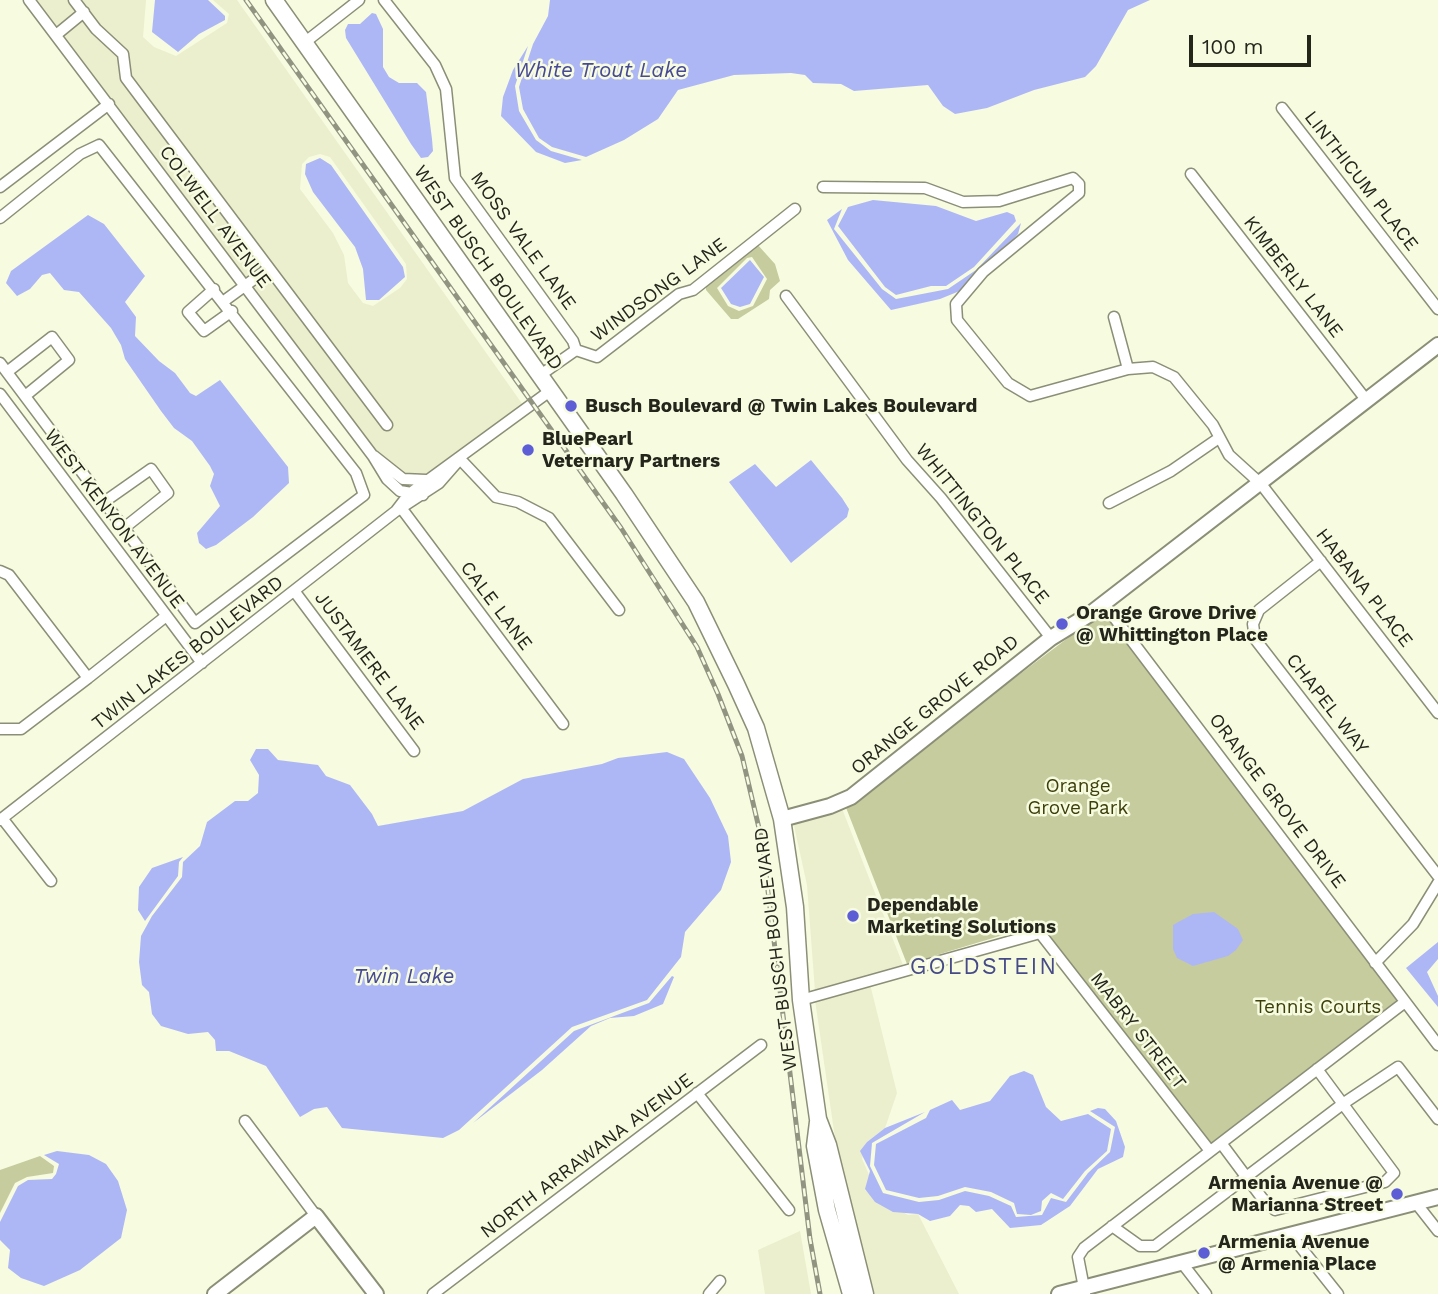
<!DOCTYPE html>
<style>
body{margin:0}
#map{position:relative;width:1438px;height:1294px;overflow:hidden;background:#f7fbe0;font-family:"Work Sans",sans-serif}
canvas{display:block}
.scale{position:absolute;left:1189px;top:35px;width:122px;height:32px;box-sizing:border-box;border:4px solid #24251b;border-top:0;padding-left:9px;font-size:21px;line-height:24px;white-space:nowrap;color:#24251b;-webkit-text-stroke:5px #f7fbe0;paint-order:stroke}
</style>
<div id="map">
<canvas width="1438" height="1294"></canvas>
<div class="scale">100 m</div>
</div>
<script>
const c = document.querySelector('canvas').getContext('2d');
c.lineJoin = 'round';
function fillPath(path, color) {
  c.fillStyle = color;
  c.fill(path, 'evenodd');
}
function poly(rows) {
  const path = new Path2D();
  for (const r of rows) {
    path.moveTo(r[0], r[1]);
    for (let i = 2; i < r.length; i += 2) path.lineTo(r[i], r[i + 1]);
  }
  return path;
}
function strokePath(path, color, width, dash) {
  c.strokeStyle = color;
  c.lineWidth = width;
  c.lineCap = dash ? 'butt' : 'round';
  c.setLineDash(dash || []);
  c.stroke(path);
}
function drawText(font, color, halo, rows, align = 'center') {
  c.font = font + ' "Work Sans",sans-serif';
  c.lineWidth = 5;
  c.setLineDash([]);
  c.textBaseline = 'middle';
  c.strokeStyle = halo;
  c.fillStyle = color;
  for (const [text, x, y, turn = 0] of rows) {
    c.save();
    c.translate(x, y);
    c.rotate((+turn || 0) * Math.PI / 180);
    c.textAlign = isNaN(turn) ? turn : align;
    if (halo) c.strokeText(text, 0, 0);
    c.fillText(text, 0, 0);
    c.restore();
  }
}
fillPath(poly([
 [35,0,68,0,78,12,57,29],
 [81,0,146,0,143,37,154,47,176,56,227,23,229,14,213,0,237,0,523,405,426,475,405,475,377,453,251,288,267,276,385,430,393,425,130,76,127,53,100,26],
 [320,154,330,157,406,264,407,279,400,288,373,306,363,303,348,283,344,255,333,233,300,189,302,164,309,157],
 [83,19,118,57,121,79,262,269,246,281,62,35],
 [841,806,903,965,815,991,807,885,793,821],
 [870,984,897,1093,885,1128,867,1142,862,1159,870,1177,865,1190,908,1215,918,1214,959,1294,870,1294,844,1200,815,1000],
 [800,1231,811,1294,765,1294,758,1250]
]), '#ebefcd');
fillPath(poly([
 [757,244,775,264,780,281,770,290,769,299,738,319,731,319,706,290,706,285],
 [752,257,767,279,753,306,739,311,728,306,717,288,747,258],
 [1104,611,1399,1000,1209,1145,1036,925,907,964,845,805],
 [40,1156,54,1166,53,1173,27,1177,15,1183,0,1213,0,1170]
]), '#c6cc9e');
fillPath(poly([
 [155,0,208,0,225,16,225,20,199,34,178,52,152,32],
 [550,0,1150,0,1128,10,1096,66,1085,77,1034,90,987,108,955,114,943,106,928,85,854,91,841,84,813,83,805,75,791,73,734,75,678,90,658,119,624,140,586,157,552,147,539,138,523,109,519,87,533,44,548,16],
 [372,13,376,14,383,29,383,67,389,77,399,83,417,83,426,92,432,139,433,151,428,157,421,158,411,144,346,38,345,30,348,24,360,24],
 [528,46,515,86,519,111,536,140,551,151,582,160,565,163,536,152,501,116,503,97,513,70],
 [320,158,331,165,403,267,405,277,379,300,366,300,363,269,355,247,313,192,305,174,306,164],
 [873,200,936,206,976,221,1007,212,1014,215,1016,221,974,267,946,286,931,286,896,295,885,287,838,226,848,207],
 [842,209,834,229,882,289,896,299,948,289,976,270,1021,223,1018,234,1005,249,962,290,940,299,891,310,848,260,827,220],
 [88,215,104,224,145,276,125,302,136,317,135,336,159,361,175,373,190,393,196,396,220,380,288,467,289,483,253,517,216,545,206,549,199,543,197,533,220,506,210,486,214,474,210,466,192,441,174,428,161,411,125,359,121,345,111,328,79,292,64,290,50,273,42,275,30,289,17,296,6,283,11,271],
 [750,260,764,277,750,304,740,307,731,304,721,288],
 [811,460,842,498,849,509,847,517,791,563,729,482,755,464,776,487],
 [256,749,268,749,278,760,318,765,326,776,350,785,372,814,378,826,463,811,523,779,602,764,618,758,667,752,684,759,710,798,728,836,731,862,721,890,685,932,681,957,647,1000,572,1027,459,1130,443,1138,342,1128,327,1107,314,1109,300,1117,266,1066,229,1051,216,1051,215,1040,208,1032,188,1034,161,1026,152,1014,149,992,142,985,139,962,141,936,152,916,182,877,183,862,200,846,207,822,235,801,248,801,258,793,259,775,250,760],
 [183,857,179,862,178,876,145,921,138,910,139,887,152,868],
 [1214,912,1238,929,1243,940,1236,950,1228,956,1193,966,1177,958,1173,949,1173,925,1193,914],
 [1438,942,1438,959,1427,972,1438,996,1438,1007,1406,968],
 [672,976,674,977,663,1004,634,1016,610,1018,591,1026,542,1070,473,1123,574,1031,649,1003],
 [1024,1071,1033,1075,1046,1107,1061,1121,1088,1114,1111,1129,1107,1151,1085,1171,1063,1199,1051,1193,1042,1201,1041,1211,1031,1215,1017,1214,1014,1203,991,1192,965,1187,938,1196,919,1198,886,1190,874,1165,876,1144,926,1118,930,1110,952,1100,960,1110,990,1101,1010,1076],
 [1098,1108,1105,1109,1116,1121,1125,1147,1123,1157,1098,1169,1070,1206,1041,1225,1010,1228,992,1209,976,1212,969,1206,960,1205,950,1216,930,1221,918,1214,893,1212,875,1202,865,1189,870,1171,860,1151,867,1142,885,1128,925,1112,872,1143,870,1166,883,1193,919,1202,939,1200,965,1191,989,1196,1011,1206,1016,1217,1042,1215,1051,1198,1066,1202,1088,1173,1110,1152,1115,1127,1090,1111],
 [57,1151,89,1155,106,1164,118,1181,127,1210,121,1238,80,1270,44,1286,21,1278,8,1268,10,1250,0,1240,0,1222,18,1186,28,1180,52,1179,56,1174,59,1164,44,1155]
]), '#aeb7f6');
const street = poly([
 [29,0,373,456,387,479,400,491,423,495],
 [74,0,96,29,123,54,126,78,387,425],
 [384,0,435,65,446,89,455,178,573,341,576,350],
 [56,35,84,12],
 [304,43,359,0],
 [1282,108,1438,309],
 [1191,174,1367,401],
 [0,187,109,104],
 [823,187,925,188,963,202,999,201,1073,178,1079,184,1079,193,983,272,956,304,957,320,1008,383,1030,396,1128,369,1153,367,1174,377,1213,425,1229,455,1261,484,1438,713],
 [0,218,80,154,99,145,356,473,364,495,195,623,0,363],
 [214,289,188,312,204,331,232,311],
 [786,296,907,460,941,498,1051,638],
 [224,301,268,269],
 [1114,317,1128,369],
 [576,350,597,357,679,294,693,290,795,209],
 [7,372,52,337,69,360,25,396],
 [539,376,576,350],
 [0,394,202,663],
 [374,456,403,479,426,480],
 [460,459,496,497,518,502,549,518,619,610],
 [104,502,151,469,168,493,124,528],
 [1109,503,1171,471,1219,438],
 [402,509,563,724],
 [396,511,409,494,550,391],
 [1321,561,1259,610,1253,624,1255,639,1438,876],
 [0,571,9,575,88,678,21,729,0,729],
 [295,592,414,751],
 [1104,604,1438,1045],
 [88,678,165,617],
 [2,818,51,881],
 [0,820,396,511,439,483,460,459],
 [1375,963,1413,924,1438,883],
 [801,1000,1040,933,1210,1151],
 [697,1093,789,1210],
 [245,1121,316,1216],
 [1221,1143,1262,1198,1275,1210,1385,1182,1394,1173,1317,1069],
 [1416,1203,1438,1231],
 [1112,1226,1140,1246,1155,1246,1344,1103,1398,1067,1438,1119],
 [1291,1235,1338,1294],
 [1182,1263,1206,1294],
 [1085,1293,1078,1257,1084,1248,1405,1002],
 [433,1294,761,1045],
 [709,1294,720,1281]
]);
const secondary = poly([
 [782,819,830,806,851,797,1051,638,1090,614,1438,345],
 [215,1294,316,1216,376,1294],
 [1059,1294,1438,1197]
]);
const primary = poly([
 [274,0,624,494,696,602,736,684,756,728,782,819,795,907,801,1000,818,1119,828,1145,865,1294],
 [818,1122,815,1146,827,1210,851,1294]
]);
strokePath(street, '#8c8f77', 13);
strokePath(secondary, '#8c8f77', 18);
strokePath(primary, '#8c8f77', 19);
strokePath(street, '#fff', 10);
strokePath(secondary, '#fff', 14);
strokePath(primary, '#fff', 16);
const rail = poly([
 [246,0,621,528,697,647,718,694,742,756,762,841,810,1239,820,1294]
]);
strokePath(rail, '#929482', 5);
strokePath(rail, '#f7fbe0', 2.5, [8]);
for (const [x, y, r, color] of [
 [571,406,7,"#5d5ed6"],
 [528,450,7,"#5d5ed6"],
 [1062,624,7,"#5d5ed6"],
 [853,916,7,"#5d5ed6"],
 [1397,1194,7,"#5d5ed6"],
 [1204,1253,7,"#5d5ed6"]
]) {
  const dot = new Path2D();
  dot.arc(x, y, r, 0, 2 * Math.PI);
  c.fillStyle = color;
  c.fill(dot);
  strokePath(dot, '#f7fbe0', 2.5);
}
drawText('19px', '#24251b', '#f7fbe0', [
 ["LINTHICUM PLACE",1361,181,52],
 ["COLWELL AVENUE",215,217,53],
 ["MOSS VALE LANE",523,241,54],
 ["WEST BUSCH BOULEVARD",488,268,55],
 ["KIMBERLY LANE",1293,277,52],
 ["WINDSONG LANE",659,290,-36],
 ["WEST KENYON AVENUE",114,519,53],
 ["WHITTINGTON PLACE",982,524,51],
 ["HABANA PLACE",1364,588,52],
 ["CALE LANE",496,606,53],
 ["TWIN LAKES BOULEVARD",188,653,-38],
 ["JUSTAMERE LANE",369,661,53],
 ["CHAPEL WAY",1327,704,52],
 ["ORANGE GROVE ROAD",935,705,-39],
 ["ORANGE GROVE DRIVE",1277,801,53],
 ["WEST BUSCH BOULEVARD",776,949,-97],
 ["MABRY STREET",1138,1031,52],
 ["NORTH ARRAWANA AVENUE",587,1156,-37]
]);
drawText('bold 19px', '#24251b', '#f7fbe0', [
 ["Busch Boulevard @ Twin Lakes Boulevard",585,406],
 ["BluePearl",542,439],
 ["Veternary Partners",542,461],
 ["Orange Grove Drive",1076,613],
 ["@ Whittington Place",1076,635],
 ["Dependable",867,905],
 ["Marketing Solutions",867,927],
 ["Armenia Avenue @",1383,1183,"right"],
 ["Marianna Street",1383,1205,"right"],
 ["Armenia Avenue",1218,1242],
 ["@ Armenia Place",1218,1264]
], 'left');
drawText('19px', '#3c3f09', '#f7fbe0', [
 ["Orange",1078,786],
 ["Grove Park",1078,808],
 ["Tennis Courts",1318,1007]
]);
drawText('italic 21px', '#464994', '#f7fbe0', [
 ["White Trout Lake",601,71],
 ["Twin Lake",404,977]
]);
c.letterSpacing = '2px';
drawText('23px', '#464b88', '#f7fbe0', [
 ["GOLDSTEIN",984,967]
]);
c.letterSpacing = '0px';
</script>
